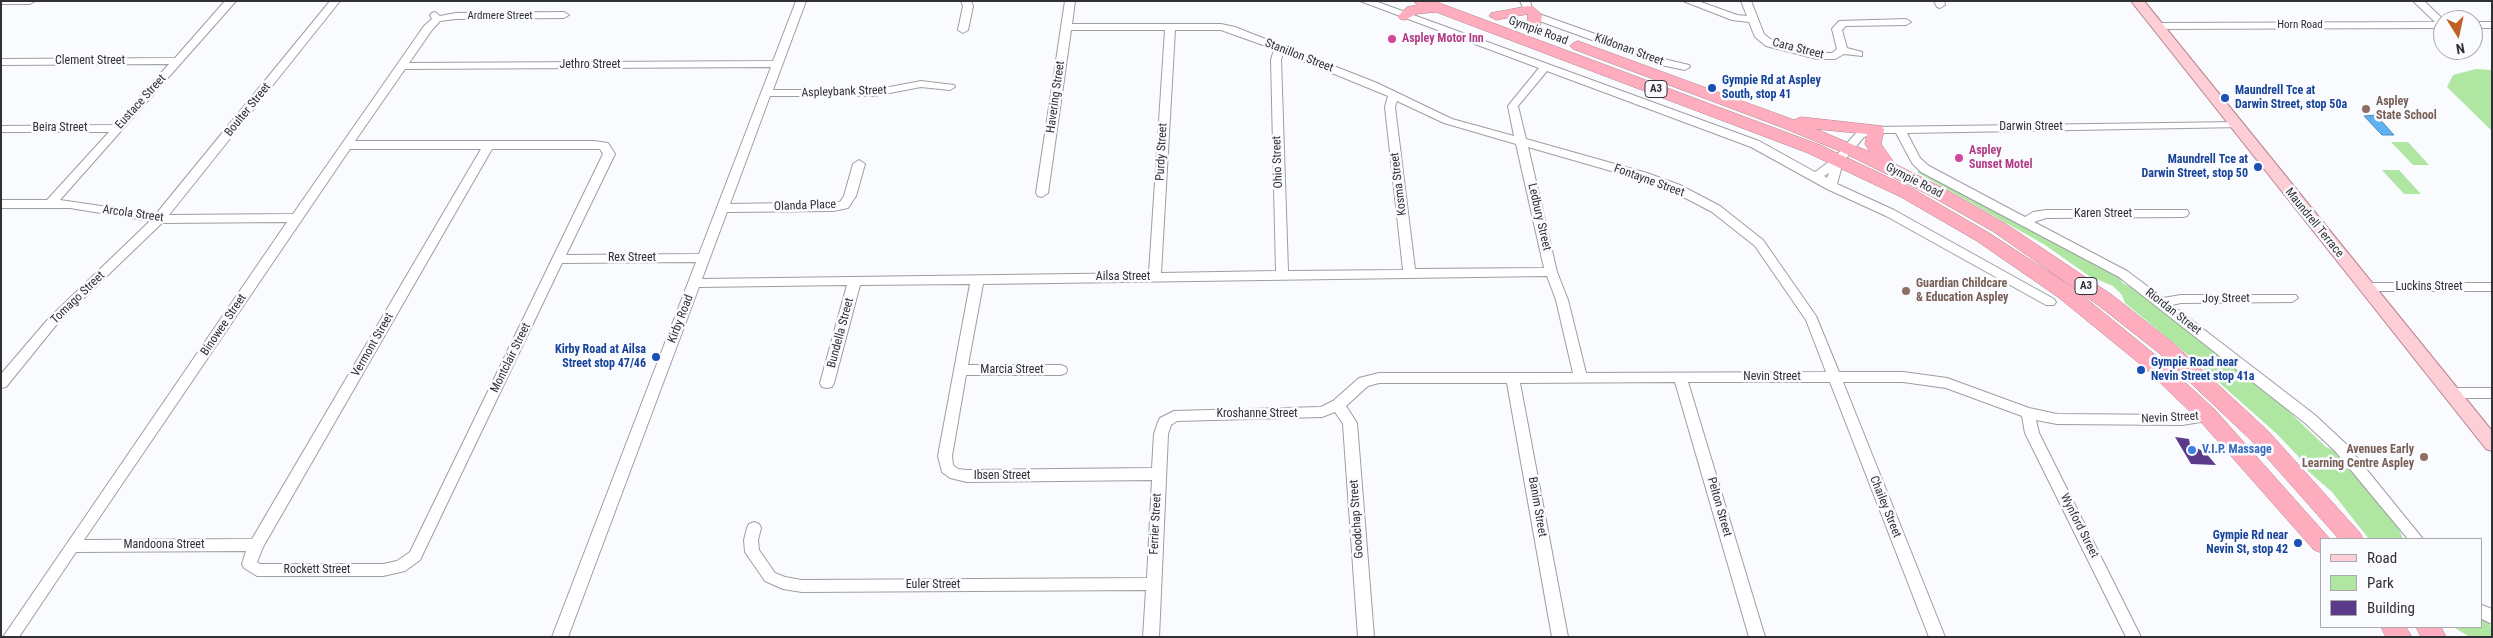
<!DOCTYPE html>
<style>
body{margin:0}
#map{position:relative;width:2493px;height:638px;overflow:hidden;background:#fafbfe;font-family:"Roboto Condensed",sans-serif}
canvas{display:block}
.frame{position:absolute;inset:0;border:2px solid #303134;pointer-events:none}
.legend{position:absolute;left:2320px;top:538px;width:162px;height:90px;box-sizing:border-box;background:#fafbfe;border:1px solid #a9aaad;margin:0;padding:6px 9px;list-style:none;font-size:15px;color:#303134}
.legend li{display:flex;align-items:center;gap:10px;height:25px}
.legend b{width:25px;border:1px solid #a9aaad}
.north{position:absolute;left:2433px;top:10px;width:50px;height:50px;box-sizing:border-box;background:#fafbfe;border:1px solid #a9aaad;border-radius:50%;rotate:170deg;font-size:14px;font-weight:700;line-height:20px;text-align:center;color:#303134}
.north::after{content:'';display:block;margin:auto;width:18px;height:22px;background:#c25f26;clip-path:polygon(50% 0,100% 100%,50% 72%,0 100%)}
</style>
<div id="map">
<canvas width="2493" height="638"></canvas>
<div class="frame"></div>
<ul class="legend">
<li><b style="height:6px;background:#feced7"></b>Road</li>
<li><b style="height:14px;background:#afe6a2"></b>Park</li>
<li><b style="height:14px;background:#5b3b89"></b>Building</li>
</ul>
<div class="north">N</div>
</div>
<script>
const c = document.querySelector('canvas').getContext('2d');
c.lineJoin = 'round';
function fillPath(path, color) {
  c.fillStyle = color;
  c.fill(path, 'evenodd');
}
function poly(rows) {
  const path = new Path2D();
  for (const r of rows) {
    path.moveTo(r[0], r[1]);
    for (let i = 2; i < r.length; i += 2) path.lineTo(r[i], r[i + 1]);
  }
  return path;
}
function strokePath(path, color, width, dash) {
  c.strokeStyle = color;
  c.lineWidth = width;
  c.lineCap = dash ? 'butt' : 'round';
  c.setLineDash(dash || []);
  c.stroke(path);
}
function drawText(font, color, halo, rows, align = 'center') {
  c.font = font + ' "Roboto Condensed",sans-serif';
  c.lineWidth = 5;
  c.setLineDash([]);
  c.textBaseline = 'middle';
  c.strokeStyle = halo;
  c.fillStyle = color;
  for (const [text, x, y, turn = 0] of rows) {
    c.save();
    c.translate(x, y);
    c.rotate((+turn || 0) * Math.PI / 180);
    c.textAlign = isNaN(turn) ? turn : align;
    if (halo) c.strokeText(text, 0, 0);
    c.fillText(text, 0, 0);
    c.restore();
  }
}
fillPath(poly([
 [2476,69,2492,70,2492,131,2447,87,2453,75],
 [2391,142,2408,142,2429,165,2413,165],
 [1919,169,2117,275,2123,283,2134,289,2279,402,2326,447,2333,450,2398,527,2403,539,2369,539,2332,492,2308,471,2298,456,2277,434,2188,355,2125,303,2122,295,2113,286,2089,276,2045,245,1922,175,1918,173],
 [2382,170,2399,170,2421,194,2404,194],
 [2482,619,2490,624,2492,637,2470,637,2453,627,2482,627]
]), '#afe6a2');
const water = poly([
 [2376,115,2394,135,2382,135,2364,116,2376,115]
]);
fillPath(water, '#5db2f3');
strokePath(water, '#508bba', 1);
fillPath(poly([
 [2175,437,2189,439,2190,445,2205,452,2216,465,2191,464]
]), '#5b3b89');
const minor = poly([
 [1,1,35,1,30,4,1,4,1,1],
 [225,1,236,1,60,200,156,214,330,1,340,1,169,215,293,214,424,26,432,19,430,15,432,13,435,12,440,16,456,13,564,12,569,15,564,18,456,19,440,21,432,30,409,63,773,61,796,1,806,1,773,90,874,90,921,81,954,85,955,87,950,90,921,87,874,96,770,96,730,204,840,202,844,196,853,164,859,160,865,164,856,196,848,208,833,211,727,212,702,279,1149,273,1165,30,1071,30,1048,193,1042,197,1038,196,1036,193,1065,1,1075,1,1072,24,1221,24,1235,27,1377,83,1452,119,1514,136,1508,106,1539,68,1360,1,1375,1,1759,141,1815,172,1834,158,1856,133,1876,127,2237,122,2241,123,2242,125,2241,127,1907,133,1920,158,1929,166,2025,217,2033,212,2046,210,2187,210,2189,213,2187,216,2183,217,2046,218,2034,222,2127,271,2163,298,2181,295,2296,295,2298,298,2292,302,2181,303,2172,305,2315,415,2345,443,2423,539,2408,539,2335,451,2305,423,2119,277,1921,172,1912,163,1896,133,1877,133,1864,137,1843,162,1837,184,1894,210,2054,299,2056,302,2054,305,2046,305,1886,216,1827,189,1751,147,1547,71,1518,106,1526,139,1647,173,1680,185,1720,206,1763,240,1816,316,1839,372,1903,372,1947,378,2029,408,2057,414,2182,415,2208,411,2213,412,2215,416,2213,420,2182,425,2057,424,2036,420,2039,433,2141,637,2126,637,2025,433,2022,416,1946,388,1903,382,1843,382,1945,637,1929,637,1830,382,1688,382,1765,637,1749,637,1675,382,1520,383,1568,637,1552,637,1507,383,1379,383,1368,386,1346,406,1357,423,1374,637,1358,637,1343,424,1335,412,1322,417,1177,421,1171,425,1168,434,1159,637,1143,637,1146,590,802,592,783,589,765,581,745,552,744,540,747,528,749,524,754,522,759,524,761,528,758,540,759,550,775,573,785,577,802,580,1147,578,1152,480,967,482,950,478,942,472,938,456,970,284,860,285,834,383,832,387,827,388,822,387,820,383,847,285,699,287,568,637,552,637,696,262,562,263,420,560,405,571,383,576,257,576,244,568,242,564,246,551,76,552,19,637,3,637,287,222,162,223,57,324,6,387,1,388,1,374,49,318,150,221,70,208,1,208,1,200,47,200,109,132,1,132,1,126,115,125,169,64,1,65,1,59,175,58,225,1],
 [1175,30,1221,30,1274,49,1271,60,1276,271,1161,273,1175,30],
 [1283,53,1388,96,1385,107,1403,270,1288,271,1281,60,1283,53],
 [771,67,699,254,566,255,615,154,608,143,594,141,355,141,405,69,771,67],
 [1397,101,1444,123,1516,144,1544,268,1415,269,1395,107,1397,101],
 [1528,147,1639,179,1672,191,1712,212,1755,246,1806,320,1826,372,1586,373,1568,300,1557,272,1528,147],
 [350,149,481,149,252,539,84,540,350,149],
 [492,149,600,149,603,154,410,552,397,561,383,564,260,564,257,562,263,547,492,149],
 [1829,173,1827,178,1824,176,1829,173],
 [1547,276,1556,300,1573,373,1379,373,1359,378,1333,401,1321,407,1174,411,1160,418,1158,422,1154,434,1152,468,967,470,958,469,953,465,952,456,966,375,1061,375,1066,373,1067,370,1066,367,1061,365,968,365,983,284,1547,276],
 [961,1,971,1,973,6,968,30,963,33,958,30,963,6,961,1],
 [1520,1,1530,1,1532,9,1542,15,1668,60,1689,65,1690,67,1685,70,1661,65,1534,19,1525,12,1520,1],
 [1683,1,1698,1,1737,15,1747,16,1741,1,1751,1,1764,34,1774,42,1817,53,1832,53,1837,49,1832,29,1839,21,1906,19,1911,22,1906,25,1846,26,1842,30,1847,48,1862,52,1862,56,1844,54,1835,59,1817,59,1766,46,1755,37,1749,22,1732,20,1683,1],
 [1934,1,1944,1,1945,5,1940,8,1937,7,1934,1],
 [2413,1,2424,1,2444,20,2443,28,2157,29,2152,26,2157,23,2435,22,2413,1],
 [2473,22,2492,22,2492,28,2473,28,2473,22],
 [2367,283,2492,283,2492,291,2367,291,2361,287,2367,283],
 [2451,388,2492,388,2492,398,2451,398,2446,397,2444,393,2446,389,2451,388],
 [2482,605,2492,609,2492,624,2482,619,2482,605]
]);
const major = poly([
 [2131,1,2144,1,2492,431,2492,451,2486,449,2131,1]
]);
const highway = poly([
 [1413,1,1434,1,1820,145,1913,189,1989,233,2072,287,2159,358,2215,410,2330,539,2322,539,2322,553,2314,550,2201,422,2145,368,2058,297,1977,241,1901,197,1808,153,1436,12,1416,14,1405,20,1400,19,1398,16,1407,7,1417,5,1413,1],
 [1528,6,1533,7,1542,15,1539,33,1534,35,1526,30,1528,14,1496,20,1489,16,1491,13,1528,6],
 [1578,41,1794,120,1801,117,1882,126,1884,130,1881,144,1895,164,1943,188,2006,224,2112,295,2173,343,2268,431,2360,533,2363,539,2339,539,2254,443,2159,353,2098,305,1994,232,1931,196,1842,152,1781,127,1573,49,1570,46,1573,43,1578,41],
 [1816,129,1867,134,1865,144,1870,152,1816,129],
 [2381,627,2406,627,2412,637,2386,637,2381,627],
 [2416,627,2441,627,2446,637,2421,637,2416,627]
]);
strokePath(minor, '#9d9ea5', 2);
strokePath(major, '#b5828d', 2);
strokePath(highway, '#b5828d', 1);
fillPath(minor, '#fff');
fillPath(major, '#feced7');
fillPath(highway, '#fdadbd');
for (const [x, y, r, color] of [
 [1392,39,5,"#d1479c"],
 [1712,88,5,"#1a4fb4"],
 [2225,98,5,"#1a4fb4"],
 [2366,109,5,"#8d6e63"],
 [1959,158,5,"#d1479c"],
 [2258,167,5,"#1a4fb4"],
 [1906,291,5,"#8d6e63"],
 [656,357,5,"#1a4fb4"],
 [2141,370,5,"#1a4fb4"],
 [2192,450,5,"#3f7fe0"],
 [2424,457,5,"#8d6e63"],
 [2298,543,5,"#1a4fb4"]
]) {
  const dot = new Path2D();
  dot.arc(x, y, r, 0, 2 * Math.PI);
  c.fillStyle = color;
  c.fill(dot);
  strokePath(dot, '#fafbfe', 2);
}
drawText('11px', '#303134', '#fafbfe', [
 ["Ardmere Street",500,16],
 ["Horn Road",2300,25]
]);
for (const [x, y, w] of [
 [1656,89,22],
 [2086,286,22]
]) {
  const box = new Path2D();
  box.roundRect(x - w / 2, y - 8.5, w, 17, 4);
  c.fillStyle = '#fafbfe';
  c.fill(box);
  strokePath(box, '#303134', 1);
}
drawText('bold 11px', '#303134', null, [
 ["A3",1656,89],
 ["A3",2086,286]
]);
drawText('12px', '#303134', '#fafbfe', [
 ["Gympie Road",1538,31,20],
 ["Cara Street",1798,49,14],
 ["Kildonan Street",1629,50,20],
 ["Stanillon Street",1299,56,21],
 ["Clement Street",90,61],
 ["Jethro Street",590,65],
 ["Aspleybank Street",844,92,-2],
 ["Havering Street",1056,97,-82],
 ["Eustace Street",141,102,-48],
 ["Boulter Street",248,110,-51],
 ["Darwin Street",2031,127],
 ["Beira Street",60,128],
 ["Purdy Street",1162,152,-87],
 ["Ohio Street",1278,162,-92],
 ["Fontayne Street",1649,181,20],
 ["Gympie Road",1914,181,27],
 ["Kosma Street",1399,184,-97],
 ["Olanda Place",805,206,-2],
 ["Arcola Street",133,214,8],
 ["Karen Street",2103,214],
 ["Ledbury Street",1539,217,77],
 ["Maundrell Terrace",2314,223,51],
 ["Rex Street",632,258],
 ["Ailsa Street",1123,277],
 ["Luckins Street",2429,287],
 ["Tomago Street",78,298,-44],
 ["Joy Street",2226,299,-1],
 ["Riordan Street",2173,312,38],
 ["Kirby Road",681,319,-69],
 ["Binowee Street",224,325,-56],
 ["Bundella Street",841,333,-75],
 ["Vermont Street",373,345,-60],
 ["Montclair Street",511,358,-64],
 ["Marcia Street",1012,370],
 ["Nevin Street",1772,377],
 ["Kroshanne Street",1257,414],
 ["Nevin Street",2170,418,-3],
 ["Ibsen Street",1002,476],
 ["Banim Street",1537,507,80],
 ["Pelton Street",1719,507,74],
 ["Chailey Street",1885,507,68],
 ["Goodchap Street",1357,519,-94],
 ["Ferrier Street",1156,524,-87],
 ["Wynford Street",2079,526,63],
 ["Mandoona Street",164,545],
 ["Rockett Street",317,570],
 ["Euler Street",933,585]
]);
drawText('bold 12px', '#b23c85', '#fafbfe', [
 ["Aspley Motor Inn",1402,39],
 ["Aspley",1969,151],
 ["Sunset Motel",1969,165]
], 'left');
drawText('bold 12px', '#164399', '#fafbfe', [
 ["Gympie Rd at Aspley",1722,81],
 ["South, stop 41",1722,95],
 ["Maundrell Tce at",2235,91],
 ["Darwin Street, stop 50a",2235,105],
 ["Maundrell Tce at",2248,160,"right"],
 ["Darwin Street, stop 50",2248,174,"right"],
 ["Kirby Road at Ailsa",646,350,"right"],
 ["Street stop 47/46",646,364,"right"],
 ["Gympie Road near",2151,363],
 ["Nevin Street stop 41a",2151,377],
 ["Gympie Rd near",2288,536,"right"],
 ["Nevin St, stop 42",2288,550,"right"]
], 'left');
drawText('bold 12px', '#785e54', '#fafbfe', [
 ["Aspley",2376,102],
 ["State School",2376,116],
 ["Guardian Childcare",1916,284],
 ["& Education Aspley",1916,298],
 ["Avenues Early",2414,450,"right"],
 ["Learning Centre Aspley",2414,464,"right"]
], 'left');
drawText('bold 12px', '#366cbe', '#fafbfe', [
 ["V.I.P. Massage",2202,450]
], 'left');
</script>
